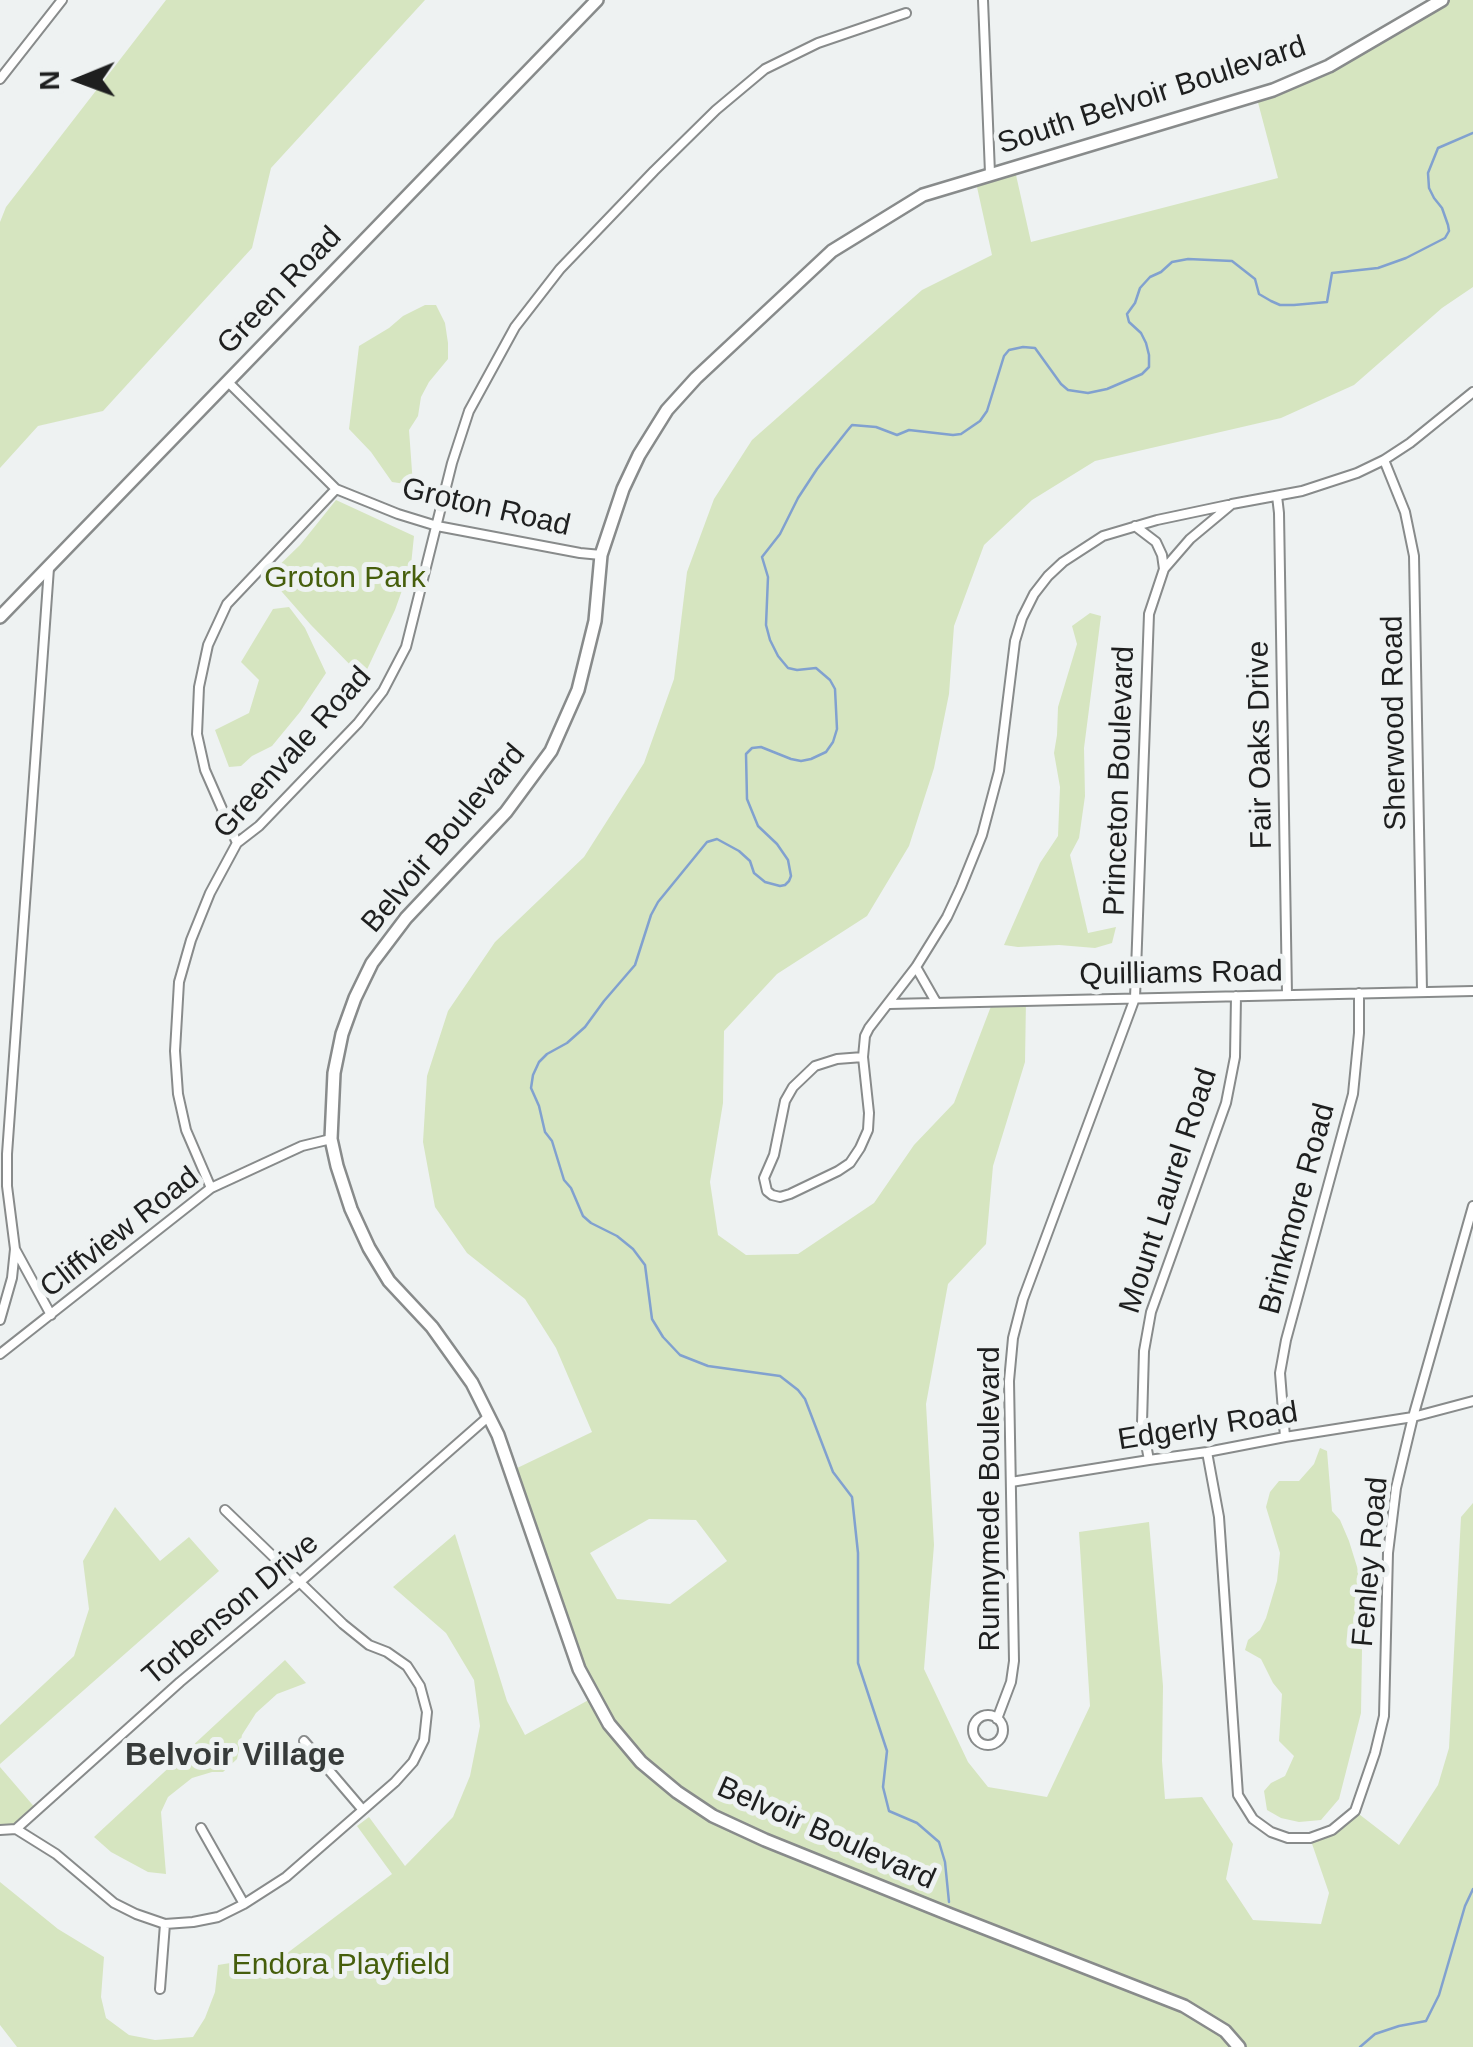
<!DOCTYPE html>
<style>
body{margin:0}
#map{position:relative;width:1473px;height:2047px;overflow:hidden;background:#eef2f2;font-family:Arial,sans-serif}
canvas{display:block}
.north{position:absolute;left:30px;top:30px;width:100px;height:100px;-webkit-text-stroke:8px #eef2f2;paint-order:stroke;rotate:269deg;font-size:28px;font-weight:700;line-height:40px;text-align:center;color:#1e1f1f}
.north::after{content:'';display:block;margin:auto;width:35px;height:45px;background:#1e1f1f;clip-path:polygon(50% 0,100% 100%,50% 72%,0 100%)}
</style>
<div id="map">
<canvas width="1473" height="2047"></canvas>
<div class="north">N</div>
</div>
<script>
const c = document.querySelector('canvas').getContext('2d');
c.lineJoin = 'round';
function fillPath(path, color) {
  c.fillStyle = color;
  c.fill(path, 'evenodd');
}
function poly(rows) {
  const path = new Path2D();
  for (const r of rows) {
    if (r.length === 3) {
      path.moveTo(r[0] + r[2], r[1]);
      path.arc(r[0], r[1], r[2], 0, 2 * Math.PI);
      continue;
    }
    path.moveTo(r[0], r[1]);
    for (let i = 2; i < r.length; i += 2) path.lineTo(r[i], r[i + 1]);
  }
  return path;
}
function strokePath(path, color, width, dash) {
  c.strokeStyle = color;
  c.lineWidth = width;
  c.lineCap = dash ? 'butt' : 'round';
  c.setLineDash(dash || []);
  c.stroke(path);
}
function drawText(font, color, halo, rows, align = 'center') {
  c.font = font + ' Arial,sans-serif';
  c.lineWidth = 10;
  c.setLineDash([]);
  c.textBaseline = 'middle';
  c.strokeStyle = halo;
  c.fillStyle = color;
  for (const [text, x, y, turn = 0] of rows) {
    c.save();
    c.translate(x, y);
    c.rotate((+turn || 0) * Math.PI / 180);
    c.textAlign = isNaN(turn) ? turn : align;
    if (halo) c.strokeText(text, 0, 0);
    c.fillText(text, 0, 0);
    c.restore();
  }
}
fillPath(poly([
 [166,0,425,0,271,168,252,248,103,411,38,426,0,468,0,222,6,207],
 [1442,0,1473,0,1473,287,1442,308,1354,385,1281,418,1095,461,1032,500,984,545,954,626,949,694,934,768,909,846,867,916,777,974,724,1031,723,1103,710,1182,718,1235,746,1255,798,1254,874,1203,914,1145,954,1103,993,1001,1026,1000,1025,1062,993,1166,986,1244,948,1284,926,1404,934,1545,924,1669,968,1762,988,1787,1047,1797,1090,1706,1079,1532,1149,1522,1163,1686,1162,1761,1165,1799,1202,1797,1233,1844,1226,1879,1253,1920,1321,1924,1329,1893,1310,1838,1332,1830,1355,1811,1399,1845,1438,1785,1449,1748,1461,1517,1473,1503,1473,2047,17,2047,0,2025,0,1882,58,1929,104,1957,101,1997,106,2018,129,2035,155,2040,193,2037,205,2018,215,1992,218,1965,286,1954,392,1874,357,1826,369,1817,405,1866,453,1817,470,1776,480,1726,474,1680,446,1633,393,1587,455,1534,507,1701,525,1735,594,1697,511,1471,592,1432,556,1348,525,1299,467,1253,435,1207,423,1142,427,1076,448,1011,495,942,584,857,644,763,674,679,687,572,714,499,752,440,922,290,992,255,975,178,1014,166,1031,242,1278,178,1256,95,1273,90],
 [649,1519,696,1520,727,1561,670,1604,617,1599,590,1553],
 [425,305,436,305,445,323,448,343,448,359,429,382,421,397,418,416,409,430,413,485,392,482,371,452,349,429,359,346,389,328,403,316],
 [336,500,414,536,411,565,395,610,363,678,311,625,268,576,300,545],
 [289,607,305,628,326,673,300,712,272,746,252,756,241,766,229,767,215,730,249,713,259,680,241,662,273,609],
 [1090,613,1101,616,1084,748,1085,796,1079,838,1070,855,1088,933,1116,927,1112,943,1095,948,1059,945,1018,947,1004,945,1040,863,1058,836,1060,787,1054,753,1057,735,1058,707,1077,644,1072,626],
 [1320,1448,1327,1451,1332,1511,1340,1520,1349,1541,1363,1586,1361,1713,1339,1799,1321,1820,1299,1822,1281,1818,1267,1810,1264,1791,1271,1783,1285,1776,1294,1756,1279,1741,1282,1694,1273,1683,1261,1659,1245,1650,1248,1640,1260,1630,1266,1618,1277,1581,1280,1553,1266,1507,1270,1492,1279,1481,1299,1481,1314,1464],
 [115,1507,160,1561,189,1537,219,1571,0,1764,0,1725,74,1656,89,1609,83,1561],
 [285,1660,306,1683,277,1694,256,1713,242,1735,237,1759,223,1772,212,1772,192,1778,168,1797,161,1812,166,1874,148,1872,111,1852,94,1837],
 [0,1767,37,1810,16,1829,0,1830]
]), '#d6e5c0');
strokePath(poly([
 [949,1902,945,1862,939,1842,917,1823,889,1811,883,1787,887,1751,858,1663,858,1553,852,1497,833,1472,805,1399,798,1390,780,1376,708,1366,680,1355,663,1337,652,1319,645,1265,633,1249,617,1236,591,1223,583,1216,571,1188,564,1180,552,1141,545,1132,539,1106,531,1088,533,1075,539,1062,547,1054,567,1043,585,1027,604,1001,635,965,651,915,658,902,707,842,717,839,739,851,750,861,754,873,765,882,780,886,785,885,789,881,791,876,788,860,777,844,758,826,747,799,746,754,752,748,761,747,791,759,801,761,811,759,826,752,833,742,837,729,835,689,830,680,816,668,797,670,788,668,778,656,770,640,766,625,768,577,762,557,780,534,798,498,817,469,847,431,852,425,876,427,897,435,909,430,953,435,961,434,980,421,987,411,1004,356,1009,350,1023,347,1035,348,1061,384,1068,390,1088,393,1107,389,1142,374,1149,367,1149,355,1146,343,1141,333,1129,322,1127,314,1135,303,1140,288,1150,277,1161,272,1172,262,1188,259,1232,261,1255,279,1259,294,1271,301,1280,305,1294,305,1327,302,1332,273,1378,268,1406,258,1445,238,1449,231,1448,225,1442,208,1434,198,1429,188,1428,173,1438,148,1473,133],
 [1360,2047,1375,2034,1399,2026,1426,2021,1439,1995,1465,1906,1473,1889]
]), '#81a1cf', 2.5);
const street = poly([
 [983,0,990,173],
 [0,79,62,0],
 [229,383,336,489,398,514,437,526,580,553,601,555],
 [1384,460,1405,512,1414,556,1422,991],
 [1277,496,1279,513,1287,994],
 [1135,526,1156,542,1162,555,1164,569],
 [237,843,205,770,197,734,199,687,208,645,227,604,336,489],
 [916,967,936,1002],
 [889,1004,1473,991],
 [863,1057,869,1113,868,1130,860,1148,850,1163,838,1171,790,1194,780,1197,772,1195,767,1191,764,1178,774,1155,785,1101,793,1087,815,1066,837,1059,863,1057,865,1036,869,1028,916,967,947,917,961,887,982,835,999,771,1015,641,1022,618,1034,594,1048,576,1063,562,1103,536,1157,520,1228,505],
 [211,1188,186,1130,178,1094,175,1051,179,982,191,940,210,893,237,843,259,826,358,723,383,691,406,647,452,463,469,411,515,327,560,269,654,171,716,110,765,69,818,43,906,13],
 [15,1249,51,1315],
 [0,1320,12,1278,15,1249,7,1186,7,1154,49,568],
 [0,1354,211,1188,302,1146,331,1139],
 [1285,1437,1280,1373,1286,1340,1353,1094,1359,1033,1359,993],
 [1207,1452,1219,1517,1238,1795,1253,1819,1271,1832,1288,1838,1310,1838,1332,1830,1355,1811,1375,1753,1384,1716,1388,1553,1396,1488,1413,1417,1473,1206],
 [1149,1460,1142,1423,1144,1351,1151,1312,1226,1103,1235,1057,1236,996],
 [1011,1482,1149,1460,1207,1452,1285,1437,1413,1417,1473,1401],
 [988,1730,15],
 [997,1719,1011,1682,1014,1661,1009,1381,1013,1338,1023,1299,1135,998,1149,614,1164,569,1190,539,1232,504,1302,491,1357,473,1384,460,1410,443,1473,392],
 [304,1741,362,1809],
 [201,1828,244,1904],
 [16,1829,56,1854,114,1903,136,1914,165,1924,193,1922,218,1917,244,1904,286,1877,395,1782,413,1762,424,1740,427,1712,420,1686,407,1666,387,1652,369,1645,343,1624,225,1510],
 [0,1830,16,1829,180,1682,300,1582,488,1417],
 [160,1989,165,1924]
]);
const secondary = poly([
 [0,617,597,0],
 [1239,2047,1225,2031,1184,2006,951,1915,765,1840,713,1816,677,1792,641,1762,609,1724,579,1669,498,1435,472,1383,432,1327,389,1281,369,1248,351,1209,337,1166,331,1139,334,1073,342,1034,355,998,372,963,406,918,506,812,551,751,578,690,595,621,601,555,623,489,639,455,667,410,696,378,832,251,923,195,1273,90,1329,66,1442,0]
]);
strokePath(street, '#888b8b', 12);
strokePath(secondary, '#888b8b', 16);
strokePath(street, '#fff', 8);
strokePath(secondary, '#fff', 11);
drawText('30px', '#1e1f1f', '#eef2f2', [
 ["South Belvoir Boulevard",1152,96,-18],
 ["Green Road",280,291,-46],
 ["Groton Road",486,508,13],
 ["Sherwood Road",1395,723,-91],
 ["Fair Oaks Drive",1261,745,-91],
 ["Greenvale Road",293,753,-48],
 ["Princeton Boulevard",1120,781,-88],
 ["Belvoir Boulevard",444,839,-50],
 ["Quilliams Road",1181,974,-1],
 ["Mount Laurel Road",1169,1191,-72],
 ["Brinkmore Road",1298,1209,-75],
 ["Cliffview Road",120,1233,-38],
 ["Edgerly Road",1208,1427,-9],
 ["Runnymede Boulevard",991,1499,-90],
 ["Fenley Road",1371,1562,-85],
 ["Torbenson Drive",231,1610,-40],
 ["Belvoir Boulevard",826,1834,24]
]);
drawText('30px', '#465e0c', '#eef2f2', [
 ["Groton Park",345,579],
 ["Endora Playfield",341,1966]
]);
drawText('bold 32px', '#373b3a', '#eef2f2', [
 ["Belvoir Village",235,1756]
]);
</script>
